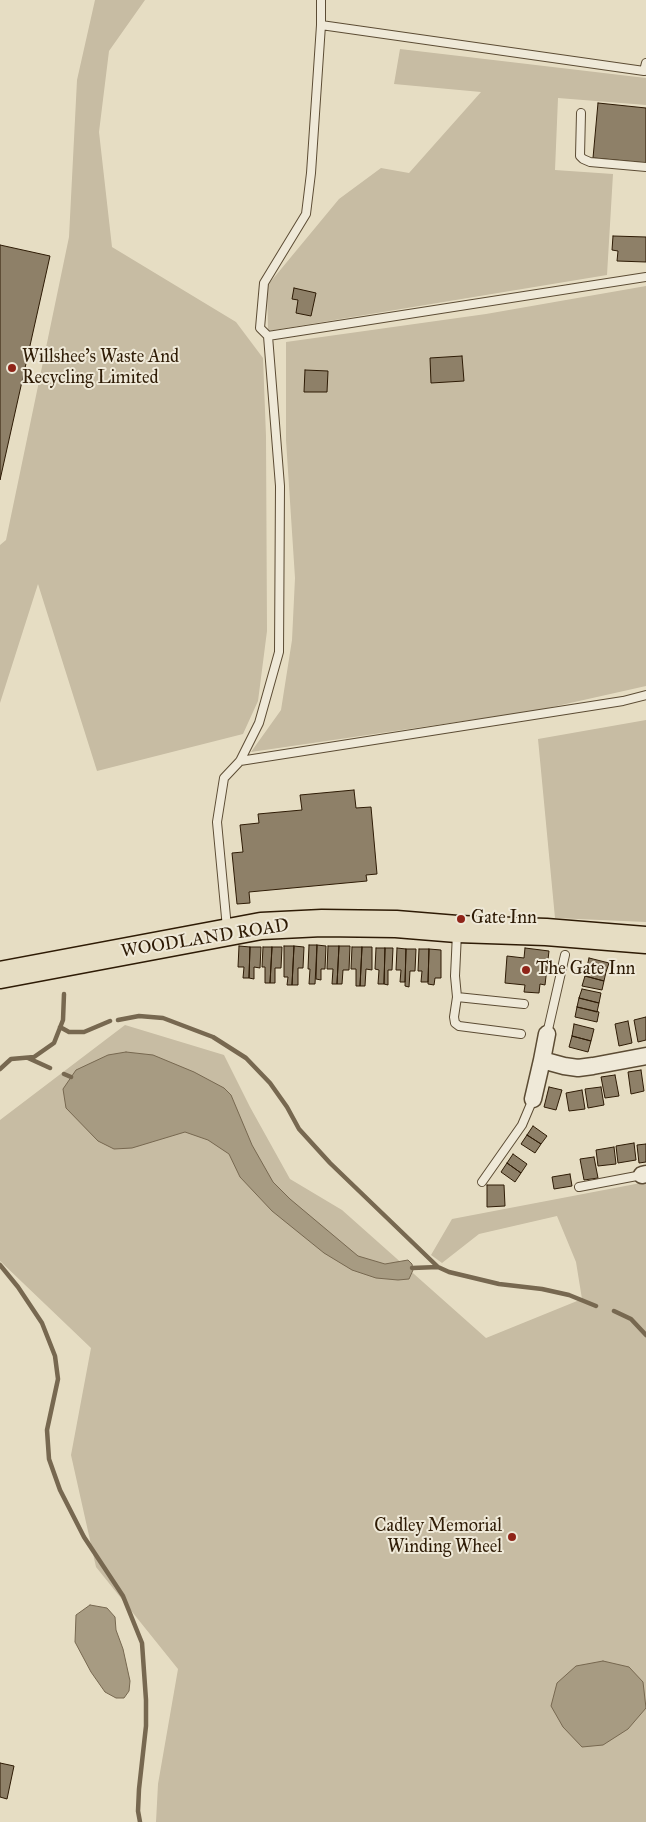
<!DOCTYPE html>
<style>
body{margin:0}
canvas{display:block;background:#e6ddc3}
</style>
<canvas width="646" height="1822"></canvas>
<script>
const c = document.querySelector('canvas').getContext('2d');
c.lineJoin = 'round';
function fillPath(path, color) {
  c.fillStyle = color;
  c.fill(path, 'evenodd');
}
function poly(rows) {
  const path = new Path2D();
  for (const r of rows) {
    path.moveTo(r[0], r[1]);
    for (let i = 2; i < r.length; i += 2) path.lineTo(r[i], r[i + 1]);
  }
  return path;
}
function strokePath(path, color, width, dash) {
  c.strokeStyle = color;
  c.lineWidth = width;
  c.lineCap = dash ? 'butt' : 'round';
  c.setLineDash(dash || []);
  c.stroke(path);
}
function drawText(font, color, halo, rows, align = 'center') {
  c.font = font + ' "IM FELL Great Primer",serif';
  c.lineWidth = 4;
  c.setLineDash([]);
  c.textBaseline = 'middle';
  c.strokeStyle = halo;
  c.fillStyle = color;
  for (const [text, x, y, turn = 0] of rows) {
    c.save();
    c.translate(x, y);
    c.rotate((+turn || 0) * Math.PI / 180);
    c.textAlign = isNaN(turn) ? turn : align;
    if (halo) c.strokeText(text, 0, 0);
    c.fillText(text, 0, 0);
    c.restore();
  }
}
fillPath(poly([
 [95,0,145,0,109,51,99,132,112,247,236,322,263,358,266,436,267,631,258,701,243,734,97,771,38,584,0,703,0,545,6,540,69,237,77,80],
 [400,49,646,78,646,105,558,98,555,170,613,174,607,275,268,331,267,286,339,199,381,168,409,173,481,92,394,84],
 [646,286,646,686,539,710,251,752,281,710,292,640,295,578,286,440,286,342,486,314],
 [646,720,646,922,555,918,538,739],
 [125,1025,224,1055,250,1107,290,1179,342,1210,486,1338,582,1299,576,1262,557,1216,479,1234,442,1263,431,1255,452,1219,646,1182,646,1822,156,1822,158,1784,178,1669,96,1567,71,1455,91,1348,0,1261,0,1120]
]), '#c7bca3');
const water = poly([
 [126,1052,153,1055,194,1072,224,1088,231,1095,252,1145,273,1182,290,1199,358,1256,385,1264,408,1260,412,1264,413,1270,409,1279,398,1280,376,1278,352,1270,324,1253,272,1211,240,1177,229,1154,208,1140,185,1132,132,1148,114,1149,98,1141,66,1108,63,1089,76,1070,108,1055,126,1052],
 [90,1605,107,1608,115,1617,116,1630,123,1649,130,1681,129,1691,124,1698,116,1698,105,1692,91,1672,75,1642,76,1615,90,1605],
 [603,1661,629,1667,643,1682,646,1708,628,1729,603,1745,582,1747,563,1727,551,1706,557,1683,576,1666,603,1661]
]);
fillPath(water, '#a79b82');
strokePath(water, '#776850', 1);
strokePath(poly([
 [118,1020,139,1016,163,1018,213,1037,246,1058,270,1083,287,1107,299,1129,330,1163,438,1267,449,1272,499,1284,542,1289,569,1295,596,1306],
 [60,1027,69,1032,84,1032,110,1021],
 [28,1058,50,1068],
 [0,1069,11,1059,34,1057,54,1043,63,1020,64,994],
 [64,1074,71,1077],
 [0,1265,18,1287,42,1323,55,1356,58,1379,47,1430,49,1459,60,1490,84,1537,123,1596,142,1643,146,1700,146,1726,139,1789,138,1811,140,1822],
 [412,1268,438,1267],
 [614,1311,631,1319,646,1335]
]), '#776850', 4.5);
const building = poly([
 [598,103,646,108,646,163,593,158,598,103],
 [613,236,646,237,646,262,617,261,618,251,612,250,613,236],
 [0,245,50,256,0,480,0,245],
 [294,288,316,293,311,316,296,313,298,300,292,299,294,288],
 [462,356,464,381,431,383,430,358,462,356],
 [305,370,328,371,327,392,304,392,305,370],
 [354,790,356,808,371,807,377,874,366,875,367,881,249,892,250,903,237,904,232,853,243,852,240,825,259,823,258,814,302,810,300,795,354,790],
 [309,945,317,945,315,984,309,984,310,969,308,969,309,945],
 [317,945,326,946,325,969,321,969,321,980,316,979,317,945],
 [239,946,250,947,249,978,243,978,244,967,238,967,239,946],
 [284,946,294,946,292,985,287,985,288,977,284,977,284,946],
 [294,946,304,947,303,968,298,968,298,985,292,985,294,946],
 [328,946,339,946,337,984,332,984,333,969,327,969,328,946],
 [339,946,350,946,349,970,343,970,342,984,337,984,339,946],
 [250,947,261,947,260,968,254,967,254,979,249,978,250,947],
 [263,947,272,947,270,983,265,983,265,967,262,967,263,947],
 [272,947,282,947,281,968,275,968,275,983,270,983,272,947],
 [352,947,362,947,360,986,356,986,356,969,351,969,352,947],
 [362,947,372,947,372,970,366,969,365,986,360,986,362,947],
 [376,948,385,948,384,984,378,984,379,970,375,969,376,948],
 [385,948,393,948,392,970,388,970,388,985,384,984,385,948],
 [397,948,406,949,405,982,400,982,401,970,396,970,397,948],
 [525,948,549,951,545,985,540,984,539,993,524,992,525,985,505,983,507,956,524,958,525,948],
 [406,949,416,949,415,971,410,971,409,987,405,986,406,949],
 [419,949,429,949,428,982,421,982,422,971,418,971,419,949],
 [429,949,441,950,441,978,435,978,434,985,428,984,429,949],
 [589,958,609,963,606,972,587,967,589,958],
 [587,967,606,972,604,981,585,976,587,967],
 [585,976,604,981,602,990,582,986,585,976],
 [582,989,601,993,599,1003,579,998,582,989],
 [579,998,599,1003,597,1012,577,1007,579,998],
 [577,1007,599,1012,597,1022,575,1017,577,1007],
 [646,1017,646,1040,638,1042,634,1020,646,1017],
 [628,1021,632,1043,619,1046,615,1024,628,1021],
 [574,1024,594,1029,591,1041,572,1036,574,1024],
 [572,1036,591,1041,588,1052,569,1047,572,1036],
 [641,1070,644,1091,631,1094,628,1072,641,1070],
 [615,1075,619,1096,605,1098,601,1077,615,1075],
 [549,1087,562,1090,556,1110,544,1107,549,1087],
 [601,1087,604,1105,588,1108,585,1089,601,1087],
 [582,1090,585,1109,569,1111,566,1093,582,1090],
 [533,1126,547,1136,541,1144,527,1135,533,1126],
 [527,1135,541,1144,535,1153,521,1144,527,1135],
 [634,1143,636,1160,618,1163,616,1146,634,1143],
 [646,1144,646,1162,639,1163,637,1145,646,1144],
 [614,1147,616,1164,598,1166,596,1150,614,1147],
 [513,1154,527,1164,521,1173,507,1163,513,1154],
 [594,1157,598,1178,584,1180,580,1159,594,1157],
 [507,1163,521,1173,515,1182,501,1172,507,1163],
 [570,1174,572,1186,554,1189,552,1177,570,1174],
 [487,1185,504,1185,505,1206,487,1207,487,1185],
 [0,1763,14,1766,7,1799,0,1797,0,1763]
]);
fillPath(building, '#8e8068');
strokePath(building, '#2e1b05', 1);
const service = poly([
 [321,25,644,71,646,63],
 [581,113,580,156,583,159,590,162,646,167],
 [268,336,646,277],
 [240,761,623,701,646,695],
 [227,928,217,822,224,778,240,761,259,723,279,652,280,486,268,336,260,328,264,283,306,214,311,173,321,25,321,0],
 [457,933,455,976,457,997,524,1004],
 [457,997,454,1017,455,1023,459,1026,521,1034],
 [547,1034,565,955],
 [482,1182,522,1125,533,1099],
 [579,1187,642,1175]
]);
const minor = poly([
 [547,1034,542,1060,564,1066,578,1068,593,1066,646,1056],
 [533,1099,542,1060],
 [642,1175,646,1174]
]);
const trunk = poly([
 [0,975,261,926,322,923,396,924,457,929,546,932,646,940]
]);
strokePath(service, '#5c4c34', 10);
strokePath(minor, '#5c4c34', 19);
strokePath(trunk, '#2e1b05', 29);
strokePath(service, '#efe9d8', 8);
strokePath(minor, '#efe9d8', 16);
strokePath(trunk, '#e6ddc3', 26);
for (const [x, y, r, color] of [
 [12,368,5,"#8f2418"],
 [461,919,5,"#8f2418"],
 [526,970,5,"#8f2418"],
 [512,1537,5,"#8f2418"]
]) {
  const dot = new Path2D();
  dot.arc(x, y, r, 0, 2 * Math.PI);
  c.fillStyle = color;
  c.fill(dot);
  strokePath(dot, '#efe9d8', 2);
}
drawText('18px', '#2e1b05', '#efe9d8', [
 ["Willshee's Waste And",22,358],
 ["Recycling Limited",22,379],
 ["Gate Inn",471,919],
 ["The Gate Inn",536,970],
 ["Cadley Memorial",502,1527,"right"],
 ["Winding Wheel",502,1548,"right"]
], 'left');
drawText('18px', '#2e1b05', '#efe9d8', [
 ["WOODLAND ROAD",205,939,-9]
]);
</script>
